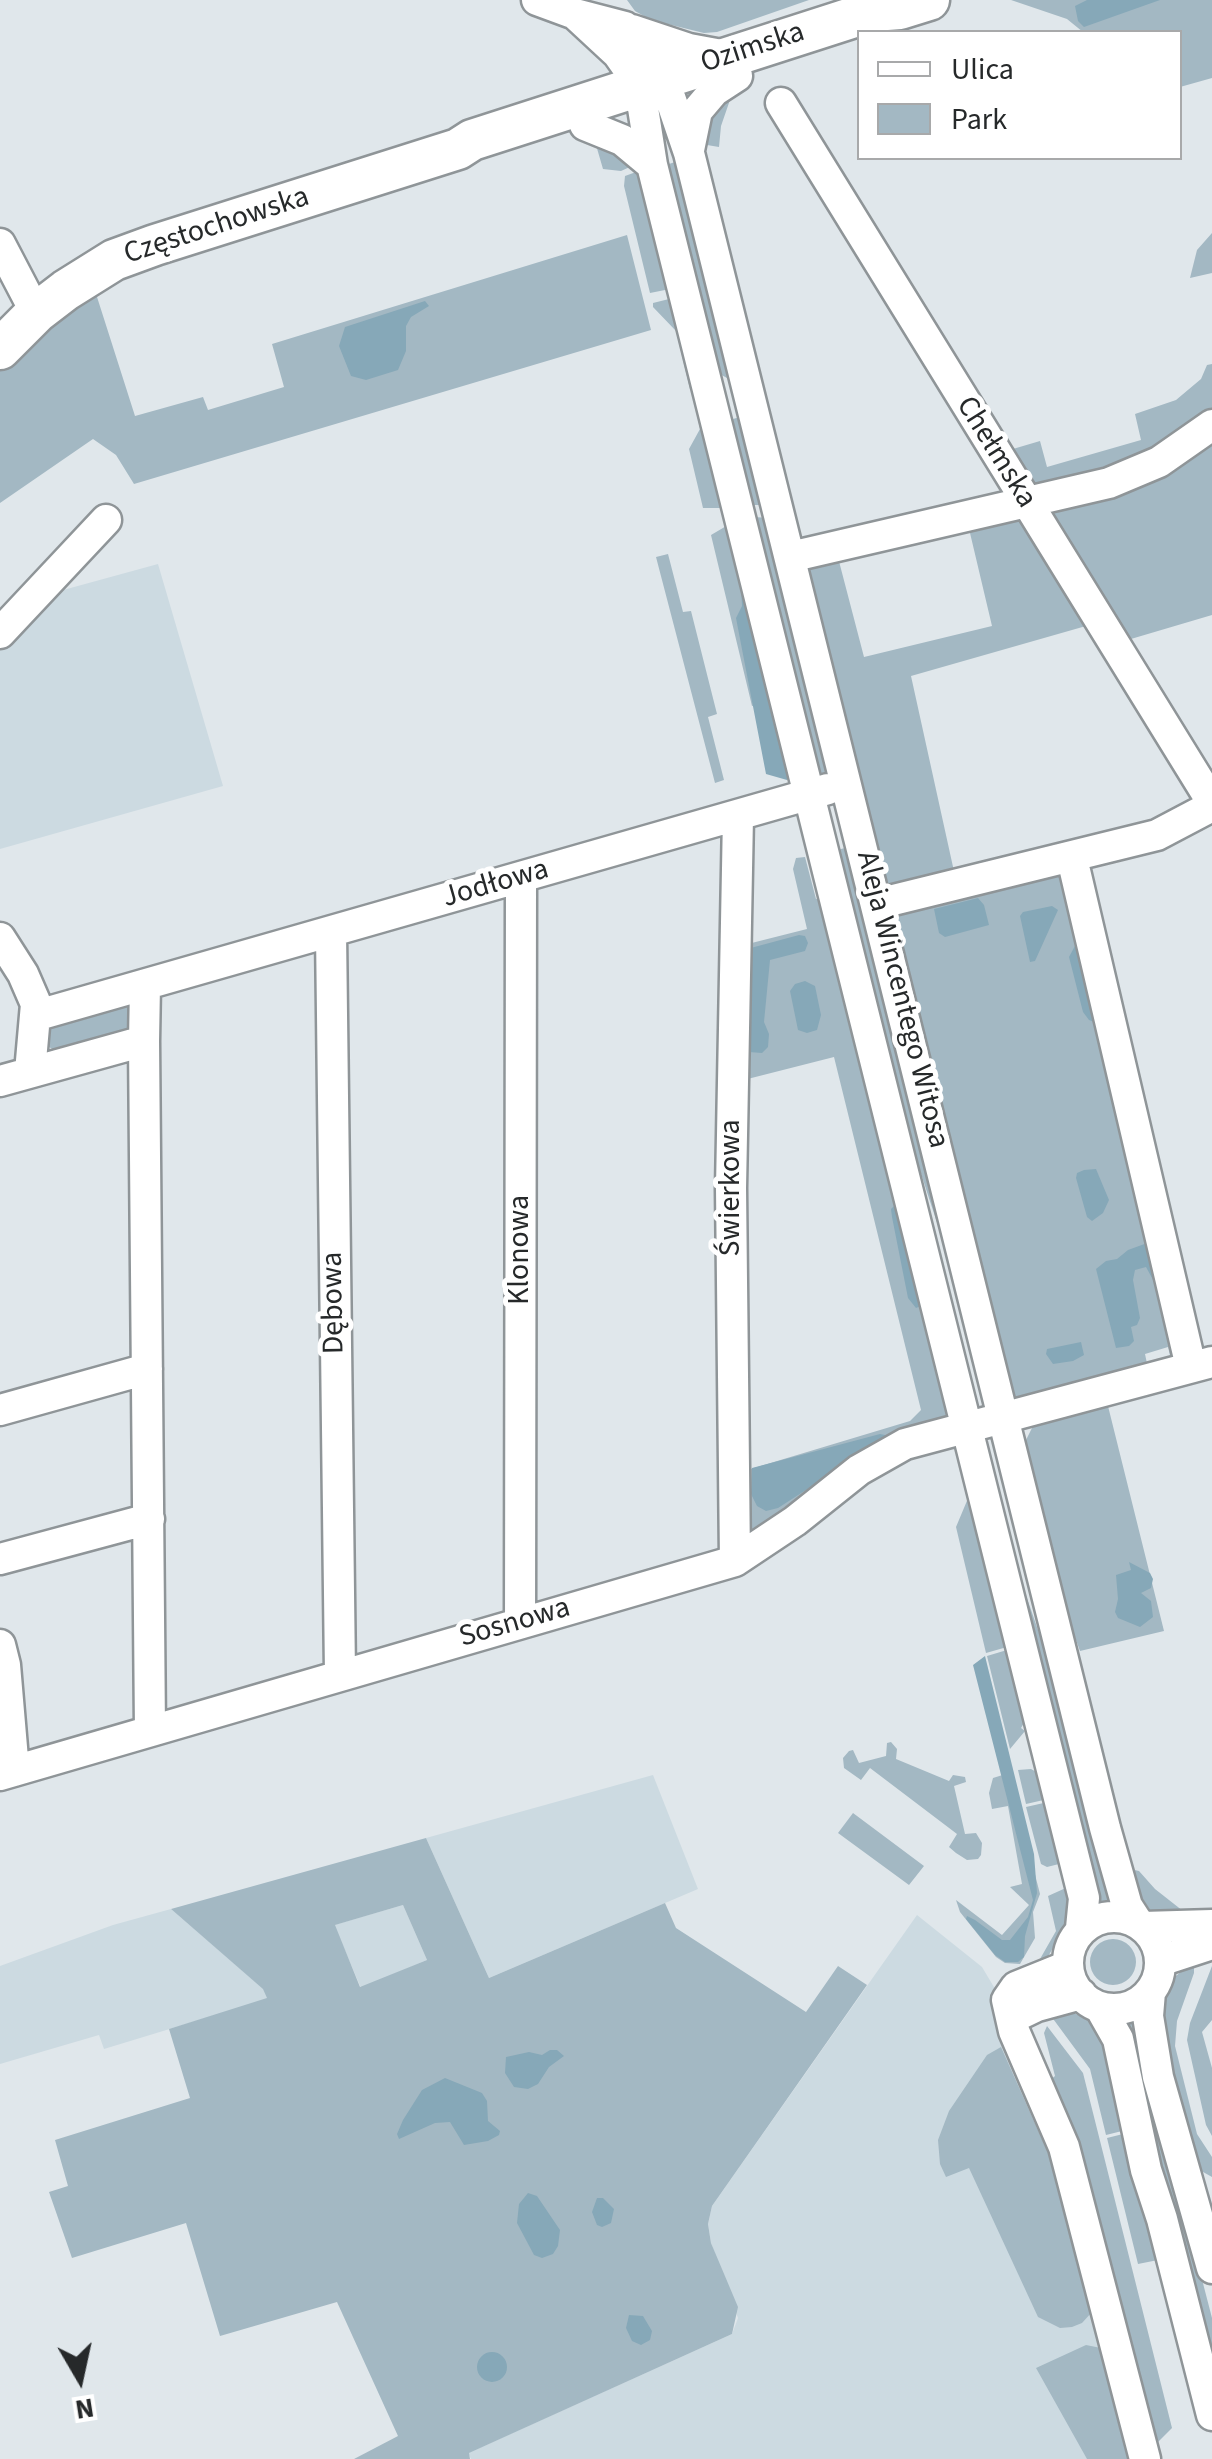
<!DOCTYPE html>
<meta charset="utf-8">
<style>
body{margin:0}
#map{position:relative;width:1212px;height:2459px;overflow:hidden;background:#e0e7eb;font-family:"Source Sans 3",sans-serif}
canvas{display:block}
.legend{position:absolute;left:857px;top:30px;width:325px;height:130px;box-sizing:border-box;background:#fff;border:2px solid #a8a9aa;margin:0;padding:12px 18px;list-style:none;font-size:30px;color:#26292a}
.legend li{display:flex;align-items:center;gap:20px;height:50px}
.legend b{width:50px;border:2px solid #a8a9aa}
.north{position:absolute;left:30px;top:2329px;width:100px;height:100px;-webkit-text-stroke:8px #fff;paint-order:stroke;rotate:171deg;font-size:28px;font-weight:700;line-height:40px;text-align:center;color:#26292a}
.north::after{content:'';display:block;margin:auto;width:35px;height:45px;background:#26292a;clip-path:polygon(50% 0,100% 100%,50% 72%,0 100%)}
</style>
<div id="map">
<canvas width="1212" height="2459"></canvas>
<ul class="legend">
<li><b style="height:12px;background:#fff"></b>Ulica</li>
<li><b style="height:28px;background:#a3b8c3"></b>Park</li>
</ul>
<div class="north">N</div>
</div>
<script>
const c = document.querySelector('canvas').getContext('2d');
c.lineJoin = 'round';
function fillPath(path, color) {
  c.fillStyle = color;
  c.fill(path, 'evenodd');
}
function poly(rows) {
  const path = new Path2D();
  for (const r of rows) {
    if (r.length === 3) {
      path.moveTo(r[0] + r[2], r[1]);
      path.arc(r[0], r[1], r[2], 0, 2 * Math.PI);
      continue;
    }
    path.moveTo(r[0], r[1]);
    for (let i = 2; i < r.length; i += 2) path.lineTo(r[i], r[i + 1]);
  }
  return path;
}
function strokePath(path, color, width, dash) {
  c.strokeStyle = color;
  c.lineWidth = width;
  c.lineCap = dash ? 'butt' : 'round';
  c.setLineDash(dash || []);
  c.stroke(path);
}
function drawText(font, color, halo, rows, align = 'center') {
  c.font = font + ' "Source Sans 3",sans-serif';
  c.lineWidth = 10;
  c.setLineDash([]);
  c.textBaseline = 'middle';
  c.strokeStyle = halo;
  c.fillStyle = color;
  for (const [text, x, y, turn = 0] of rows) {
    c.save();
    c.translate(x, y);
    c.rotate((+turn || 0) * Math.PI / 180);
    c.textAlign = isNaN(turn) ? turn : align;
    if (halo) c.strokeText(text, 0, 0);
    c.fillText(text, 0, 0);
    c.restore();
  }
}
fillPath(poly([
 [158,564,223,786,0,849,0,633,34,598],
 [653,1775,698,1889,489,1978,426,1838],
 [403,1905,427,1960,361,1988,334,1925],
 [171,1909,264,1989,268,1999,104,2049,99,2035,0,2064,0,1966,113,1925],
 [917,1915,982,1967,1019,2029,1129,2459,471,2459,468,2453,732,2334,738,2318,711,2243,708,2224,712,2206]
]), '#ccdae1');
fillPath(poly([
 [627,0,809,0,717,32,704,33,651,20,635,11],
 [1011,0,1212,0,1212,78,1180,87,1180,32,1083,32,1067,19],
 [731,97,721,126,719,147,707,145,711,110],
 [596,145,616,151,632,166,621,171,603,169],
 [678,161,731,374,727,378,718,373,666,165],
 [636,172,644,186,670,289,650,293,624,186,625,176],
 [1212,233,1212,273,1190,278,1197,250],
 [627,235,651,330,134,484,116,455,93,439,0,503,0,349,90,275,135,416,203,397,208,410,284,387,272,344],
 [673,298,695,389,690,389,676,331,653,307,653,303],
 [1212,364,1212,615,1114,644,1100,622,911,676,957,885,1072,858,1191,1367,1174,1372,1168,1347,1145,1354,1150,1378,1104,1390,1164,1631,1080,1651,1068,1618,1024,1444,1034,1424,1003,1417,790,557,835,546,864,657,992,626,966,516,1025,503,996,454,1040,441,1047,467,1141,440,1135,414,1176,400,1201,379,1207,365],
 [695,405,699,405,724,508,703,508,689,449,700,429],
 [740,417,764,505,752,505,731,424,733,419],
 [754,517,769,518,829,772,825,775,818,772],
 [728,525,772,702,752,706,711,535],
 [668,554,683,612,691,611,717,714,708,717,724,780,715,783,656,557],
 [849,847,976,1362,974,1363,945,1247,907,1131,837,850],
 [805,857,816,899,821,898,967,1427,905,1444,735,1561,734,1474,910,1421,921,1410,834,1057,720,1086,720,951,807,929,793,869,796,858],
 [119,999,132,1005,135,1011,129,1033,55,1051,42,1042,42,1027],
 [986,1455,991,1461,1022,1584,1053,1673,1111,1900,1097,1902],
 [969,1496,1007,1647,986,1653,956,1527],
 [1007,1650,1024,1723,1021,1728,1025,1731,1010,1749,987,1656],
 [891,1742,897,1749,896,1759,949,1781,953,1775,965,1777,966,1782,954,1786,965,1834,976,1833,982,1843,981,1855,978,1859,967,1860,956,1853,949,1847,957,1834,870,1768,861,1780,844,1768,843,1758,849,1751,853,1750,859,1763,886,1756,887,1743],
 [1031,1769,1040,1774,1048,1799,1026,1804,1018,1770],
 [1009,1773,1040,1894,1033,1912,1035,1938,1020,1964,1005,1963,996,1957,960,1912,956,1900,1002,1935,1029,1905,1010,1887,1022,1884,1008,1806,992,1809,989,1793,993,1778],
 [1048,1802,1063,1863,1047,1867,1041,1864,1026,1807],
 [853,1813,924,1866,909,1885,838,1833],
 [426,1838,489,1978,665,1903,676,1928,806,2012,838,1966,867,1985,712,2206,708,2224,711,2243,738,2307,732,2334,469,2453,470,2459,354,2459,398,2436,337,2302,220,2336,186,2223,72,2258,49,2192,68,2186,55,2140,190,2098,169,2029,267,1998,263,1989,171,1909],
 [403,1905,427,1960,360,1987,335,1925],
 [1130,1869,1139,1871,1155,1889,1183,1911,1152,1913,1140,1895],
 [1068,1887,1070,1904,1066,1922,1048,1957,1040,1966,1036,1966,1056,1931,1048,1896],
 [1113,1962,23],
 [1194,1960,1194,1973,1177,2021,1175,2046,1197,2134,1212,2157,1212,2177,1196,2168,1174,2092,1161,2018,1163,2003,1176,1976],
 [1212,1966,1212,2020,1202,2032,1212,2068,1212,2136,1206,2125,1187,2040,1190,2023],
 [1068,2010,1090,2021,1102,2040,1126,2130,1106,2135,1090,2069,1051,2016],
 [1135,2021,1212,2318,1212,2367,1141,2095,1129,2022],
 [1047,2026,1083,2073,1172,2428,1153,2447,1050,2080,1055,2076,1044,2033],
 [1001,2047,1053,2164,1092,2312,1082,2323,1072,2327,1060,2328,1038,2317,969,2168,946,2177,940,2164,938,2140,949,2111,987,2055],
 [1127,2133,1158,2260,1138,2264,1107,2138],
 [1086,2345,1101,2348,1128,2459,1087,2459,1036,2368]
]), '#a3b8c3');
fillPath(poly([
 [1087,0,1160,0,1084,27,1078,21,1075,6],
 [425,301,429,306,411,317,406,326,406,351,398,370,366,380,351,376,339,346,345,327],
 [741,586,748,587,791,776,787,780,766,774,736,618,742,606],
 [978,898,984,905,989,925,945,937,939,933,934,909],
 [1052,906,1058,910,1035,961,1030,962,1020,916,1023,912],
 [799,935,805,936,808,943,805,951,770,960,764,1022,769,1034,768,1047,762,1053,749,1052,746,1050,747,949],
 [1076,944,1087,946,1099,1024,1089,1020,1083,1012,1069,957],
 [805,981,815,986,821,1015,817,1030,807,1033,798,1030,790,991,795,984],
 [1096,1169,1109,1200,1103,1213,1092,1221,1087,1217,1076,1178,1077,1173,1084,1170],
 [896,1204,921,1306,916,1308,908,1298,892,1217,891,1209],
 [1150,1242,1158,1289,1146,1267,1135,1270,1133,1280,1140,1318,1137,1325,1131,1327,1134,1341,1129,1346,1116,1348,1096,1269,1106,1261,1117,1259,1128,1250],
 [1081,1342,1084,1355,1073,1361,1053,1364,1046,1354,1047,1349],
 [880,1434,885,1435,885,1439,778,1508,766,1511,757,1506,751,1494,752,1468],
 [1129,1562,1150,1573,1153,1579,1151,1588,1141,1593,1151,1601,1153,1617,1140,1627,1118,1618,1115,1612,1118,1599,1116,1575,1131,1570],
 [985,1656,1034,1854,1037,1893,1025,1936,1024,1957,1018,1962,1005,1962,995,1955,966,1919,967,1916,975,1920,1002,1940,1010,1940,1028,1917,1033,1900,973,1665],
 [550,2050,557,2050,564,2056,549,2067,538,2084,528,2089,514,2087,505,2073,506,2057,529,2052,542,2055],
 [445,2078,482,2093,487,2101,488,2121,500,2131,499,2135,488,2141,464,2145,450,2122,435,2123,399,2139,397,2134,403,2120,422,2090],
 [528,2193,537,2196,560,2230,558,2246,553,2254,542,2258,534,2255,517,2223,519,2204],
 [597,2198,603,2198,614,2209,611,2223,602,2227,597,2225,592,2212],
 [629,2315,643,2316,652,2331,650,2340,641,2345,632,2341,626,2328],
 [492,2367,15]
]), '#86a8b8');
const minor = poly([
 [537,0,575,14,625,27,643,41,671,100,689,153,1105,1828,1127,1906,1138,1923],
 [577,16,618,54,630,71,643,108,652,165,1084,1898,1081,1928],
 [632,30,689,49,727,56],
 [781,103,1212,802],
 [585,125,622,140,652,165],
 [689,150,697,111,714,91,737,76],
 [0,244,36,313],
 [790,557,1109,483,1159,462,1212,425],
 [0,633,106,520],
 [1072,858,1191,1367],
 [877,904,1157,835,1212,806],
 [331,932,340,1674],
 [0,938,23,974,36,1004,30,1072],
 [38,1015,828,789],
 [144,1041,150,1731],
 [0,1081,144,1041,145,985],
 [0,1410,147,1369],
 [0,1559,149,1519],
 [735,1561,731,1188,738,816],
 [520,1623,521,878],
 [0,1645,5,1665,14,1771],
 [0,1775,735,1561,795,1521,859,1470,905,1444,1212,1362],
 [1114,1963,46],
 [1143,1927,1212,1925],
 [1160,1961,1212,1944],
 [1068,1966,1016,1987,1007,2000,1014,2031,1064,2147,1145,2459],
 [1150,1992,1148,2016,1158,2077,1212,2268],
 [1101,2009,1118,2039,1146,2170,1162,2219,1212,2415],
 [1012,2018,1037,2006,1081,1994]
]);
const major = poly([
 [0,349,36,313,66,290,114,260,155,245,458,149,472,140,873,11,900,9,929,0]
]);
strokePath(minor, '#8f9598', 35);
strokePath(major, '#8f9598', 45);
strokePath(minor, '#fff', 30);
strokePath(major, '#fff', 40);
drawText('30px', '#26292a', '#fff', [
 ["Ozimska",753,49,-18],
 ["Częstochowska",217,227,-18],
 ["Chełmska",995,453,58],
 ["Jodłowa",496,885,-16],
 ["Aleja Wincentego Witosa",901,1000,76],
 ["Świerkowa",732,1188,-90],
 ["Klonowa",521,1250,-90],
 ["Dębowa",335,1303,-91],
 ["Sosnowa",515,1624,-16]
]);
</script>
